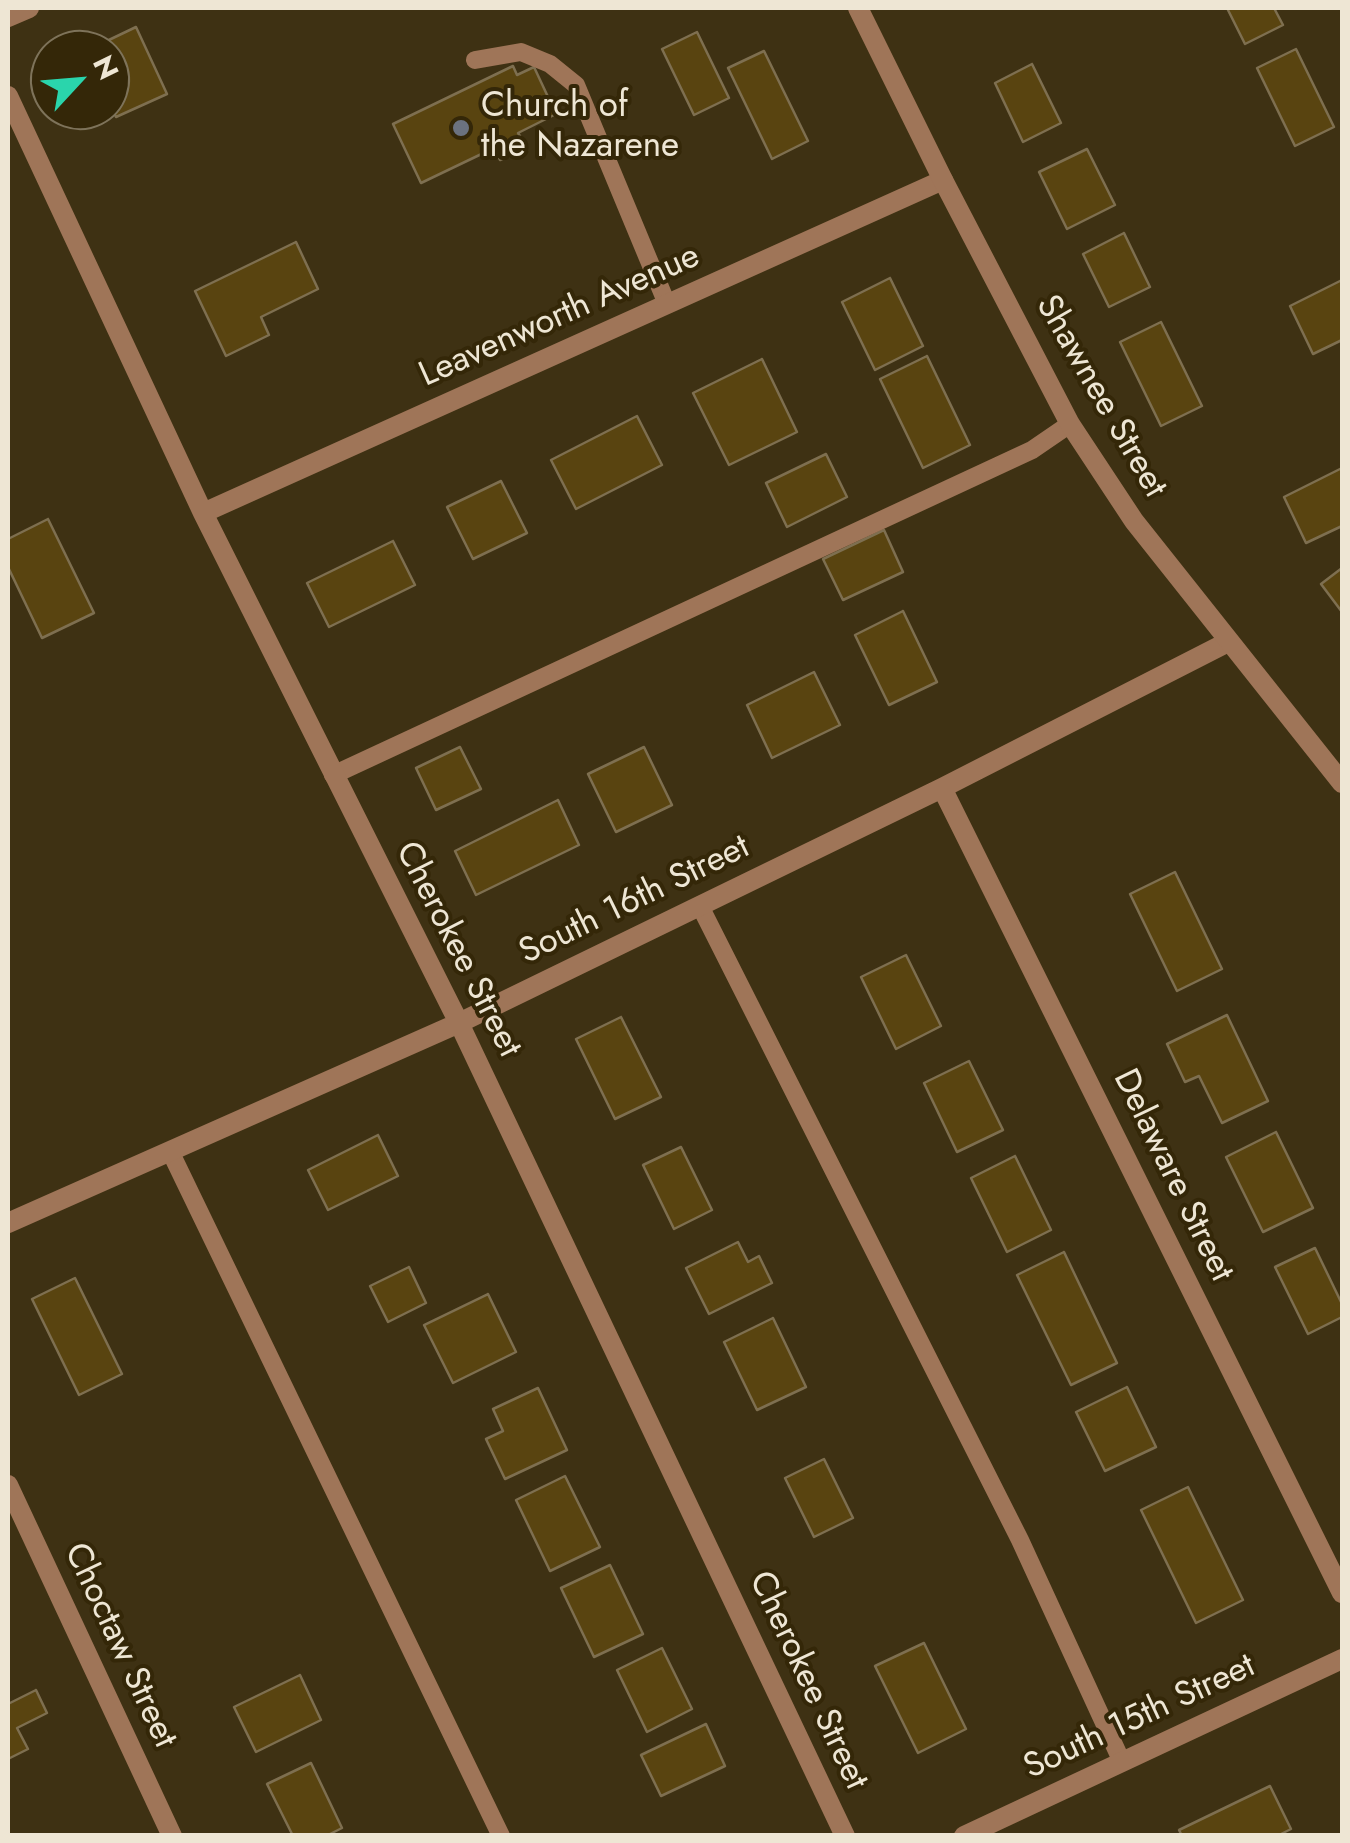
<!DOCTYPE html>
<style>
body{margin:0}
#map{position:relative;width:1350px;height:1843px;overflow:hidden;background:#3e3113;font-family:Jost,sans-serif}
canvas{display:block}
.frame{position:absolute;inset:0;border:10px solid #eee6d4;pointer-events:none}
.north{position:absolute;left:30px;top:30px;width:100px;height:100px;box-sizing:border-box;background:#342708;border:2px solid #7e735a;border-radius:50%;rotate:64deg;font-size:28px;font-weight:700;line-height:40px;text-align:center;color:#eee6d4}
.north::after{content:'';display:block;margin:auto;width:35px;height:45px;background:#2ad5ac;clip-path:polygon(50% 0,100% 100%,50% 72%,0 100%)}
</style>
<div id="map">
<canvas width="1350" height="1843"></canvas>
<div class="frame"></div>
<div class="north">N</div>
</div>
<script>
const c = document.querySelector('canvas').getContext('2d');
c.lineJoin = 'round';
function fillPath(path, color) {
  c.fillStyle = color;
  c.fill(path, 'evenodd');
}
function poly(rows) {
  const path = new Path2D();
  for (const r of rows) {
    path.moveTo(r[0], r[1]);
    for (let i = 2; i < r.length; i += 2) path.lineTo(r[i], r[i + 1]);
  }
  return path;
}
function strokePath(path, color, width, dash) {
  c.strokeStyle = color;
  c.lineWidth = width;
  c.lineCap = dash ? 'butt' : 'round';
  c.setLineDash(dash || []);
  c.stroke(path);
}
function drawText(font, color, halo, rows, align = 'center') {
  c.font = font + ' Jost,sans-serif';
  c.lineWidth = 8;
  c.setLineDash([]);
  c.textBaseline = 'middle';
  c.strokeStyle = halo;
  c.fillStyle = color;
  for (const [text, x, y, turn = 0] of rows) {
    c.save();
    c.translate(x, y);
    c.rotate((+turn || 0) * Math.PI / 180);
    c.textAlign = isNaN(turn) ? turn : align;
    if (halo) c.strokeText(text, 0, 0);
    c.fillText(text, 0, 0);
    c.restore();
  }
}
const building = poly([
 [1227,8,1274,8,1283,25,1245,44,1227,8],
 [136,27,167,94,116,117,110,105,110,50,88,50,136,27],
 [697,32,729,98,694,115,662,49,697,32],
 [1296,49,1334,127,1295,146,1257,68,1296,49],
 [764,51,808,141,772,159,728,68,764,51],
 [1032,64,1061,123,1023,142,995,83,1032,64],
 [513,66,517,75,534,67,556,114,518,133,520,136,516,139,521,150,500,160,494,148,421,183,393,124,513,66],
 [1087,149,1115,205,1067,229,1039,172,1087,149],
 [1124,233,1150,287,1109,307,1083,254,1124,233],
 [296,242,318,289,261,317,269,335,226,356,195,291,296,242],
 [890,278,923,346,875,370,842,302,890,278],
 [1342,280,1342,340,1313,354,1290,306,1342,280],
 [1161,322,1202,406,1161,426,1120,342,1161,322],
 [927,356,970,445,923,468,880,379,927,356],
 [762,359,797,432,729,465,693,393,762,359],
 [637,416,662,465,576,509,551,460,637,416],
 [826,454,847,497,787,527,766,483,826,454],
 [1342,468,1342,526,1306,543,1284,497,1342,468],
 [501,481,527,533,473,559,447,507,501,481],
 [48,519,94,613,42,638,8,567,8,539,48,519],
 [884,530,903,572,843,600,823,559,884,530],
 [393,541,415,585,329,627,307,583,393,541],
 [1342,568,1342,612,1321,584,1342,568],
 [903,611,937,682,889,705,855,635,903,611],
 [814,672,840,725,772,758,747,705,814,672],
 [460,747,481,789,436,810,416,768,460,747],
 [644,747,672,805,616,832,588,774,644,747],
 [558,800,579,845,476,895,455,851,558,800],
 [1175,872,1222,969,1177,991,1130,894,1175,872],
 [906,955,941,1026,896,1049,861,977,906,955],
 [1227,1015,1268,1101,1222,1123,1199,1076,1185,1082,1167,1044,1227,1015],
 [621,1017,661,1097,615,1119,576,1039,621,1017],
 [969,1061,1003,1130,957,1152,924,1083,969,1061],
 [1276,1132,1313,1208,1263,1232,1226,1157,1276,1132],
 [378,1135,398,1176,328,1210,308,1170,378,1135],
 [681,1147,712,1210,674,1229,643,1165,681,1147],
 [1015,1156,1051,1230,1007,1252,971,1178,1015,1156],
 [738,1242,748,1262,759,1256,772,1283,709,1314,686,1268,738,1242],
 [1315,1248,1342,1304,1342,1317,1308,1334,1275,1267,1315,1248],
 [1064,1252,1117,1363,1071,1385,1017,1275,1064,1252],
 [409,1267,426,1303,388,1322,370,1286,409,1267],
 [75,1278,122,1374,79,1395,32,1299,75,1278],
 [488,1294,516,1352,453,1383,424,1325,488,1294],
 [773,1318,806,1387,757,1410,724,1342,773,1318],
 [1127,1387,1156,1447,1105,1471,1076,1412,1127,1387],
 [538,1388,567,1450,505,1479,486,1439,503,1431,493,1409,538,1388],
 [824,1459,853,1518,814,1537,785,1478,824,1459],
 [565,1476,600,1547,550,1571,516,1500,565,1476],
 [1188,1487,1243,1600,1196,1623,1141,1510,1188,1487],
 [610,1565,643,1634,594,1657,561,1588,610,1565],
 [924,1643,966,1729,918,1753,875,1666,924,1643],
 [662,1648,692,1709,647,1732,617,1670,662,1648],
 [300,1675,321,1720,256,1752,234,1707,300,1675],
 [36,1690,47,1713,17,1728,28,1749,8,1759,8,1704,36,1690],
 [706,1724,725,1766,661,1796,641,1755,706,1724],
 [311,1763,342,1828,326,1836,293,1836,267,1784,311,1763],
 [1270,1786,1291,1829,1277,1836,1182,1836,1179,1830,1270,1786]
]);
fillPath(building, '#594410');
strokePath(building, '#7e6f50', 2.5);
strokePath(poly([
 [475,60,521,52,550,64,576,85,667,304],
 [333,775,1032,450,1070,424],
 [700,906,1020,1540,1122,1762],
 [170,1151,501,1836]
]), '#9f7558', 18);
strokePath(poly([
 [8,17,29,8],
 [8,96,203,513,459,1023,845,1836],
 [203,513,943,180],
 [942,788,1342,1593],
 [8,1223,459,1023,942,788,1228,642],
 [8,1485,172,1836],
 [964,1836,1342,1659]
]), '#9f7558', 20);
strokePath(poly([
 [858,8,943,180,1070,424,1134,521,1342,783]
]), '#9f7558', 20);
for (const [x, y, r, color] of [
 [461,128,10,"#6b7280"]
]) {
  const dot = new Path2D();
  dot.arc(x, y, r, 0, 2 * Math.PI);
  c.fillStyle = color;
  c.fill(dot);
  strokePath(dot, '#342708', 4);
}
drawText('35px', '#eee6d4', '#342708', [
 ["Church of",481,108],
 ["the Nazarene",481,148]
], 'left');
drawText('35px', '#eee6d4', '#342708', [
 ["Leavenworth Avenue",560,317,-24],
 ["Shawnee Street",1100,397,60],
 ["South 16th Street",635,901,-26],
 ["Cherokee Street",457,950,63],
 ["Delaware Street",1172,1176,64],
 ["Choctaw Street",119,1646,65],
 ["Cherokee Street",807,1681,65],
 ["South 15th Street",1140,1718,-25]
]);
</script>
